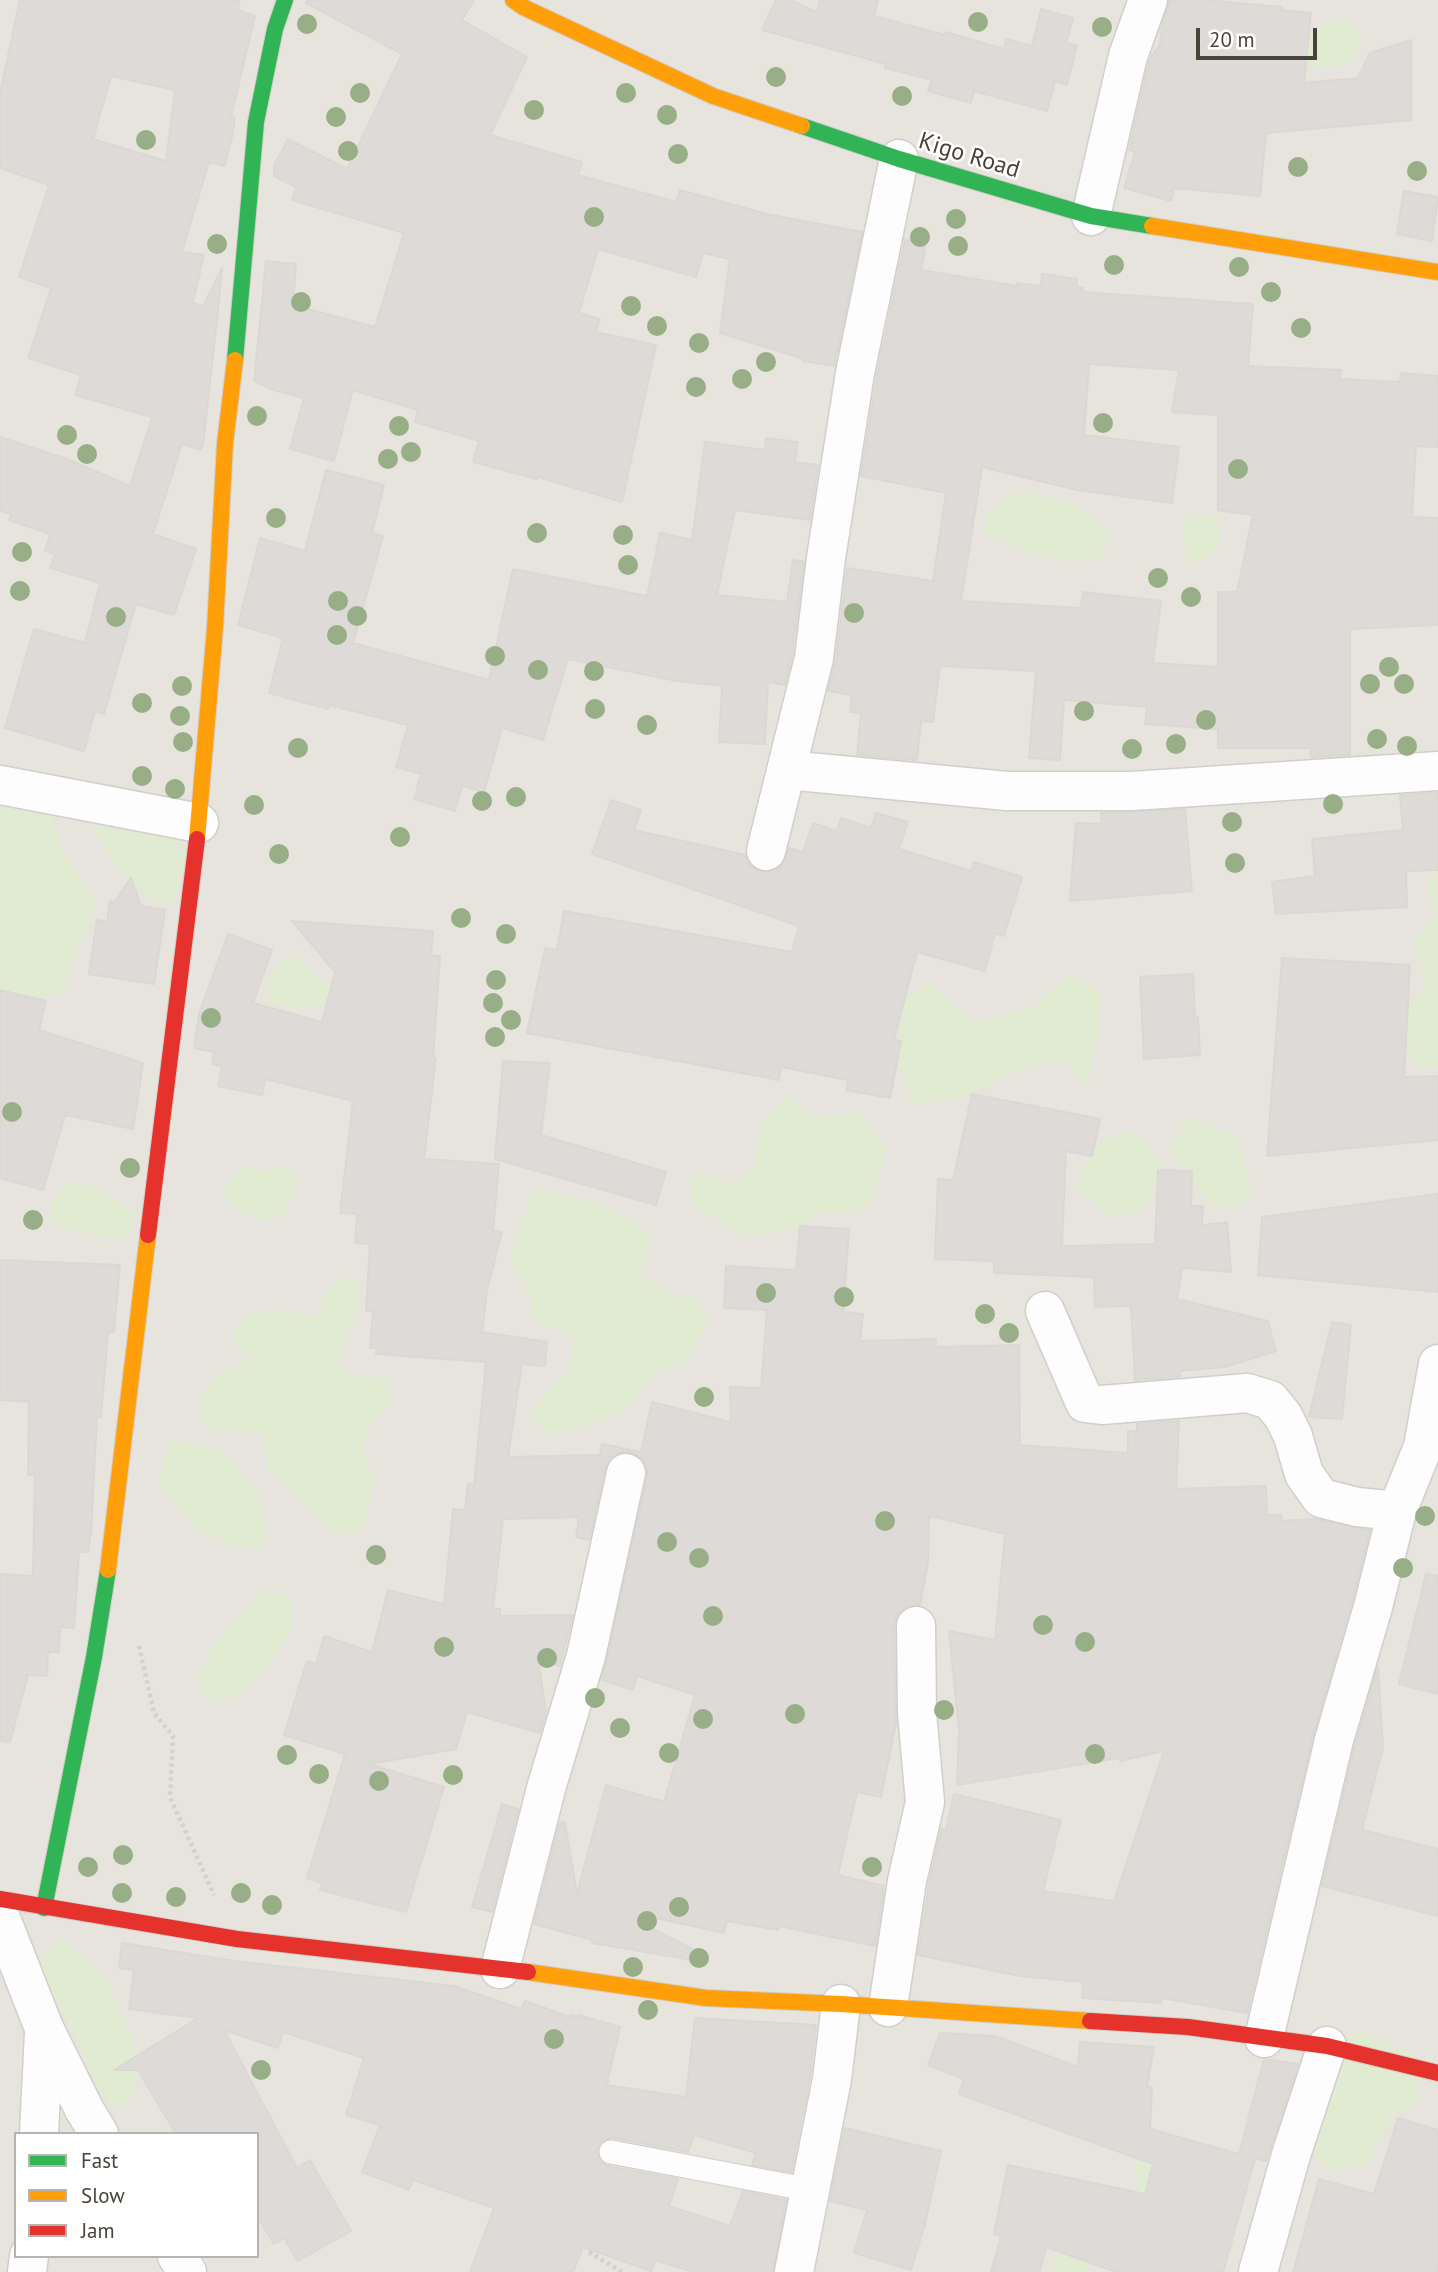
<!DOCTYPE html>
<style>
body{margin:0}
#map{position:relative;width:1438px;height:2272px;overflow:hidden;background:#f3f1ef;font-family:"PT Sans",sans-serif}
canvas{display:block}
.legend{position:absolute;left:14px;top:2132px;width:245px;height:126px;box-sizing:border-box;background:#fff;border:2px solid #b6b4b0;margin:0;padding:9px 12px;list-style:none;font-size:21px;color:#49433a}
.legend li{display:flex;align-items:center;gap:14px;height:35px}
.legend b{width:35px;border:2px solid #b6b4b0}
.scale{position:absolute;left:1196px;top:28px;width:121px;height:32px;box-sizing:border-box;border:4px solid #49433a;border-top:0;padding-left:9px;font-size:21px;line-height:24px;white-space:nowrap;color:#49433a;-webkit-text-stroke:5px #fff;paint-order:stroke}
</style>
<div id="map">
<canvas width="1438" height="2272"></canvas>
<ul class="legend">
<li><b style="height:9px;background:#30b455"></b>Fast</li>
<li><b style="height:9px;background:#ff9f0a"></b>Slow</li>
<li><b style="height:9px;background:#e5322d"></b>Jam</li>
</ul>
<div class="scale">20 m</div>
</div>
<script>
const c = document.querySelector('canvas').getContext('2d');
c.lineJoin = 'round';
function fillPath(path, color) {
  c.fillStyle = color;
  c.fill(path, 'evenodd');
}
function poly(rows) {
  const path = new Path2D();
  for (const r of rows) {
    path.moveTo(r[0], r[1]);
    for (let i = 2; i < r.length; i += 2) path.lineTo(r[i], r[i + 1]);
  }
  return path;
}
function strokePath(path, color, width, dash) {
  c.strokeStyle = color;
  c.lineWidth = width;
  c.lineCap = dash ? 'butt' : 'round';
  c.setLineDash(dash || []);
  c.stroke(path);
}
function drawText(font, color, halo, rows, align = 'center') {
  c.font = font + ' "PT Sans",sans-serif';
  c.lineWidth = 5;
  c.setLineDash([]);
  c.textBaseline = 'middle';
  c.strokeStyle = halo;
  c.fillStyle = color;
  for (const [text, x, y, turn = 0] of rows) {
    c.save();
    c.translate(x, y);
    c.rotate((+turn || 0) * Math.PI / 180);
    c.textAlign = isNaN(turn) ? turn : align;
    if (halo) c.strokeText(text, 0, 0);
    c.fillText(text, 0, 0);
    c.restore();
  }
}
fillPath(poly([
 [0,0,1438,0,1438,2272,0,2272],
 [16,2134,257,2134,257,2256,16,2256]
]), '#e7e3dd');
fillPath(poly([
 [1346,20,1362,33,1355,60,1334,68,1302,67,1303,40,1326,23],
 [1021,490,1077,506,1111,537,1100,558,1068,562,1024,551,984,533,987,513],
 [1187,513,1219,519,1219,548,1199,564,1189,560,1182,538],
 [0,801,51,812,63,853,89,888,95,904,94,916,81,941,63,993,12,1002,0,985],
 [104,816,168,829,186,853,177,898,170,902,151,900,122,871,103,847,92,828],
 [1437,854,1438,1067,1416,1067,1399,1022,1427,981,1414,943,1437,915,1427,891],
 [298,956,313,975,332,986,338,1003,302,1009,270,1003,268,978,280,959],
 [1069,973,1101,993,1100,1029,1086,1090,1068,1062,1031,1065,965,1096,914,1105,897,1066,903,1001,929,983,959,1010,977,1022,1034,1006],
 [788,1094,807,1114,830,1118,860,1110,886,1150,870,1204,849,1214,823,1211,800,1226,781,1232,745,1236,696,1207,689,1179,705,1172,734,1184,756,1168,760,1122],
 [1188,1118,1235,1136,1253,1191,1244,1201,1230,1210,1211,1203,1186,1178,1169,1148],
 [1134,1130,1163,1166,1159,1183,1139,1213,1109,1215,1075,1186,1090,1152,1112,1136],
 [288,1166,298,1186,283,1215,269,1221,253,1218,226,1200,225,1185,245,1167,264,1171],
 [69,1182,98,1187,133,1211,132,1230,123,1239,104,1237,71,1230,48,1220,53,1201],
 [533,1190,594,1201,651,1233,640,1276,676,1297,697,1296,708,1323,686,1362,652,1373,624,1413,588,1425,548,1435,529,1414,566,1373,576,1340,532,1317,531,1297,511,1258],
 [339,1277,359,1280,360,1305,336,1366,356,1376,388,1378,390,1405,369,1429,362,1450,375,1477,365,1525,351,1535,339,1532,323,1523,304,1500,268,1471,262,1433,222,1432,201,1422,199,1398,218,1373,255,1357,237,1349,233,1332,248,1314,283,1310,319,1318,322,1300],
 [169,1439,223,1451,259,1494,267,1522,261,1547,231,1546,194,1526,159,1483],
 [263,1591,291,1597,291,1632,268,1666,248,1689,221,1703,202,1694,198,1678,214,1646],
 [62,1939,104,1974,133,2039,136,2094,120,2107,109,2104,97,2089,76,2039,35,1965],
 [1357,2031,1416,2054,1418,2102,1391,2117,1367,2164,1329,2170,1306,2146,1314,2064],
 [1169,2146,1141,2208,1133,2156],
 [1078,2229,1089,2240,1088,2272,1052,2272,1053,2261]
]), '#e1ebd1');
const building = poly([
 [20,0,240,0,237,10,255,16,231,117,235,118,233,132,225,166,209,162,182,252,204,255,193,303,203,306,222,268,219,301,203,444,201,450,182,444,153,534,196,549,174,615,136,604,104,714,95,711,84,751,5,728,34,629,85,643,100,583,50,568,55,554,45,551,50,534,9,520,11,514,0,511,0,437,67,459,130,486,152,417,75,395,81,375,28,358,51,288,19,277,49,185,0,168,0,93,20,0],
 [111,76,175,90,166,161,93,139,111,76],
 [306,0,474,0,462,20,527,57,490,135,582,162,578,175,676,202,680,190,767,214,862,232,834,366,803,361,804,359,720,333,730,259,703,253,696,277,598,249,579,313,600,319,596,332,656,345,622,502,538,477,537,479,473,462,479,441,415,422,418,410,353,390,334,461,290,449,304,398,274,390,254,381,266,261,296,264,293,305,375,327,404,233,292,200,296,187,274,176,274,165,288,139,347,169,402,54,306,3,306,0],
 [776,0,790,0,817,12,820,0,878,0,874,16,945,35,946,32,1004,49,1006,39,1032,46,1041,9,1073,18,1066,43,1077,46,1067,85,1055,81,1047,111,974,91,971,103,928,91,932,80,885,68,886,64,762,30,776,0],
 [1169,0,1206,0,1282,7,1282,10,1311,13,1304,83,1358,78,1370,53,1411,40,1411,120,1266,133,1260,196,1174,188,1171,201,1124,188,1135,152,1129,150,1149,62,1152,55,1160,46,1162,26,1169,0],
 [1404,191,1438,197,1432,241,1397,234,1404,191],
 [905,240,925,244,923,253,925,253,921,270,1017,286,1017,283,1041,286,1042,274,1077,279,1077,287,1083,288,1082,292,1253,304,1248,366,1341,370,1340,379,1400,382,1401,373,1438,376,1438,447,1416,446,1412,517,1438,518,1438,625,1350,629,1350,755,1311,757,1310,748,1218,748,1218,729,1145,724,1147,707,1064,700,1060,760,1029,758,1036,671,940,666,933,722,921,721,917,760,857,755,861,713,850,712,852,695,828,691,836,661,847,568,933,581,946,493,861,476,877,377,905,240],
 [1089,364,1179,370,1172,412,1218,415,1218,510,1253,515,1237,592,1218,592,1218,667,1153,663,1161,601,1083,592,1081,608,961,601,982,467,1077,490,1172,503,1179,447,1084,435,1089,364],
 [766,438,798,442,795,462,818,465,810,520,735,510,717,595,787,602,793,560,804,562,792,654,785,685,768,682,765,744,719,742,722,686,677,681,568,659,543,740,502,728,484,792,462,786,455,811,414,799,421,774,396,767,408,725,329,705,328,709,269,693,283,638,238,625,260,538,305,551,326,470,384,485,372,533,383,536,353,643,489,680,513,569,647,596,660,533,692,540,705,442,765,450,766,438],
 [1438,793,1438,870,1406,871,1407,907,1276,914,1272,882,1315,876,1312,839,1403,830,1400,795,1438,793],
 [611,800,641,810,634,830,745,855,750,866,761,872,771,872,781,867,789,848,803,852,813,823,837,831,841,818,871,828,876,813,908,822,899,849,971,871,974,862,1022,877,1004,936,995,933,985,971,917,952,894,1040,901,1041,890,1098,846,1090,848,1080,781,1067,779,1080,527,1033,545,948,557,950,564,911,792,952,799,926,592,854,611,800],
 [1185,809,1192,891,1070,901,1076,823,1102,824,1101,813,1185,809],
 [131,877,141,906,165,910,154,984,89,974,97,920,107,922,110,901,115,902,131,877],
 [292,921,433,931,431,955,440,956,433,1058,436,1058,424,1159,499,1164,493,1231,502,1232,487,1290,482,1332,547,1342,545,1366,522,1364,508,1457,600,1455,602,1444,641,1452,652,1402,731,1422,730,1387,761,1388,767,1310,724,1308,726,1266,796,1270,800,1226,849,1229,843,1312,863,1314,860,1341,936,1339,936,1347,1019,1345,1020,1445,1128,1453,1128,1431,1137,1431,1137,1424,1179,1421,1176,1489,1266,1486,1267,1515,1281,1515,1282,1521,1315,1519,1370,1530,1352,1601,1313,1735,1247,2013,1162,1998,1161,2003,1082,1998,1083,1982,1020,1976,918,1955,929,1885,941,1829,946,1830,954,1794,1061,1820,1043,1891,1114,1901,1164,1751,1120,1761,1119,1758,957,1785,959,1730,949,1631,995,1640,1005,1534,939,1518,938,1512,937,1518,929,1516,928,1562,920,1605,904,1608,897,1615,894,1626,896,1723,881,1797,857,1792,838,1875,884,1886,875,1946,779,1926,778,1930,727,1921,724,1933,646,1916,643,1924,700,1953,698,1961,592,1943,593,1940,534,1924,560,1822,565,1823,577,1894,606,1785,664,1802,695,1695,637,1676,633,1690,602,1680,647,1478,647,1467,641,1457,630,1452,620,1452,610,1458,605,1468,589,1540,576,1537,579,1517,503,1519,493,1609,500,1609,500,1616,573,1615,560,1666,538,1659,546,1711,540,1733,467,1712,456,1749,369,1764,444,1787,406,1912,320,1890,322,1883,307,1878,345,1754,284,1735,307,1661,316,1664,324,1636,372,1652,388,1590,444,1604,453,1509,465,1510,468,1484,474,1485,486,1362,376,1354,377,1348,370,1348,373,1311,366,1311,370,1244,355,1243,357,1214,340,1213,353,1101,265,1079,262,1095,218,1086,222,1067,212,1064,214,1052,194,1048,199,1014,228,934,272,950,253,1003,322,1022,335,972,292,921],
 [1282,958,1410,965,1404,1077,1438,1076,1438,1140,1267,1156,1282,958],
 [1193,974,1195,1017,1198,1017,1200,1055,1144,1059,1140,977,1193,974],
 [0,990,46,1001,39,1030,143,1063,133,1129,65,1115,43,1190,0,1178,0,990],
 [503,1061,550,1063,541,1135,666,1172,656,1205,495,1159,503,1061],
 [972,1094,1100,1119,1092,1156,1066,1151,1062,1246,1155,1244,1158,1170,1192,1171,1191,1206,1203,1206,1202,1225,1227,1222,1231,1272,1182,1268,1177,1299,1268,1321,1276,1351,1225,1367,1180,1371,1180,1377,1135,1380,1131,1306,1095,1307,1094,1277,994,1273,994,1261,935,1259,938,1179,953,1180,972,1094],
 [1438,1194,1438,1292,1258,1275,1262,1217,1438,1194],
 [0,1260,120,1265,114,1332,108,1332,101,1417,97,1417,91,1533,88,1552,79,1552,74,1628,60,1627,59,1652,48,1652,47,1676,28,1675,10,1742,0,1741,0,1574,33,1576,35,1475,28,1475,29,1402,0,1400,0,1260],
 [1332,1322,1351,1325,1342,1419,1309,1417,1332,1322],
 [1426,1574,1438,1576,1438,1694,1399,1684,1426,1574],
 [1378,1667,1383,1747,1362,1830,1438,1849,1438,1916,1322,1886,1355,1746,1378,1667],
 [502,1804,518,1809,492,1912,472,1907,502,1804],
 [122,1943,235,1961,454,1986,521,2009,525,2001,570,2017,570,2015,578,2017,578,2015,620,2027,607,2085,686,2097,695,2018,816,2025,810,2076,791,2172,752,2165,756,2153,694,2135,688,2152,613,2138,601,2142,597,2150,601,2162,608,2166,678,2179,669,2206,730,2226,743,2191,786,2200,773,2272,693,2272,655,2260,651,2271,583,2247,573,2272,470,2272,494,2208,413,2180,409,2190,362,2172,380,2125,346,2115,364,2058,283,2032,278,2048,224,2030,297,2168,310,2160,351,2231,298,2261,284,2238,274,2244,257,2216,257,2134,176,2134,138,2070,114,2070,198,2018,129,2009,134,1970,119,1968,122,1943],
 [940,2033,995,2036,1078,2067,1080,2042,1154,2047,1147,2087,1152,2087,1150,2129,1239,2154,1264,2059,1298,2064,1266,2161,1252,2158,1255,2159,1223,2272,1116,2272,1046,2247,1040,2272,991,2272,1001,2236,994,2234,1008,2165,1145,2194,1153,2164,959,2094,964,2079,928,2065,940,2033],
 [1398,2118,1438,2130,1438,2272,1293,2272,1319,2179,1374,2194,1398,2118],
 [845,2128,941,2151,925,2224,911,2270,854,2253,867,2210,830,2201,845,2128]
]);
fillPath(building, '#dddad7');
strokePath(building, '#dbd8d4', 2);
const lane = poly([
 [611,2152,811,2190]
]);
const street = poly([
 [1091,216,1128,56,1148,0],
 [787,770,1007,791,1132,791,1438,771],
 [0,785,199,823],
 [766,851,814,658,826,558,855,373,899,159],
 [1045,1311,1085,1403,1102,1405,1247,1393,1270,1400,1283,1416,1293,1436,1304,1474,1321,1498,1357,1507,1397,1511,1423,1447,1438,1364],
 [0,1916,44,2028,84,2109,99,2134],
 [500,1969,547,1785,586,1656,626,1473],
 [888,2007,907,1881,925,1802,917,1713,916,1626],
 [1264,2038,1334,1740,1373,1607,1397,1511],
 [39,2134,44,2033],
 [177,2256,187,2272],
 [27,2272,29,2256],
 [794,2272,832,2079,841,2004],
 [1258,2272,1291,2155,1327,2046]
]);
const fast = poly([
 [802,126,899,159,1091,216,1152,226],
 [235,360,256,122,275,29,285,0],
 [44,1908,94,1657,108,1570]
]);
const slow = poly([
 [513,0,523,7,713,96,802,126],
 [1152,226,1438,272],
 [197,839,215,628,225,444,235,360],
 [108,1570,148,1235],
 [528,1972,706,1998,841,2004,1090,2021]
]);
const jam = poly([
 [148,1235,197,839],
 [0,1899,237,1939,528,1972],
 [1090,2021,1188,2027,1327,2046,1438,2073]
]);
strokePath(lane, '#d1cfcc', 25);
strokePath(street, '#d1cfcc', 41);
strokePath(fast, '#d2cec6', 18);
strokePath(slow, '#d2cec6', 18);
strokePath(jam, '#d2cec6', 18);
strokePath(poly([
 [139,1646,154,1713,173,1736,170,1797,214,1895],
 [589,2252,622,2272]
]), '#d3d1cd', 4.5, [3.5, 3.5]);
strokePath(lane, '#fdfdfd', 23);
strokePath(street, '#fdfdfd', 38);
strokePath(fast, '#30b455', 16);
strokePath(slow, '#ff9f0a', 16);
strokePath(jam, '#e5322d', 16);
c.fillStyle = '#98ae86';
for (const [x, y] of [
 [978,22],
 [307,24],
 [1102,27],
 [776,77],
 [360,93],
 [626,93],
 [902,96],
 [534,110],
 [667,115],
 [336,117],
 [146,140],
 [348,151],
 [678,154],
 [1298,167],
 [1417,171],
 [594,217],
 [956,219],
 [920,237],
 [217,244],
 [958,246],
 [1114,265],
 [1239,267],
 [1271,292],
 [301,302],
 [631,306],
 [657,326],
 [1301,328],
 [699,343],
 [766,362],
 [742,379],
 [696,387],
 [257,416],
 [1103,423],
 [399,426],
 [67,435],
 [411,452],
 [87,454],
 [388,459],
 [1238,469],
 [276,518],
 [537,533],
 [623,535],
 [22,552],
 [628,565],
 [1158,578],
 [20,591],
 [1191,597],
 [338,601],
 [854,613],
 [357,616],
 [116,617],
 [337,635],
 [495,656],
 [1389,667],
 [538,670],
 [594,671],
 [1370,684],
 [1404,684],
 [182,686],
 [142,703],
 [595,709],
 [1084,711],
 [180,716],
 [1206,720],
 [647,725],
 [1377,739],
 [183,742],
 [1176,744],
 [1407,746],
 [298,748],
 [1132,749],
 [142,776],
 [175,789],
 [516,797],
 [482,801],
 [1333,804],
 [254,805],
 [1232,822],
 [400,837],
 [279,854],
 [1235,863],
 [461,918],
 [506,934],
 [496,980],
 [493,1003],
 [211,1018],
 [511,1020],
 [495,1037],
 [12,1112],
 [130,1168],
 [33,1220],
 [766,1293],
 [844,1297],
 [985,1314],
 [1009,1333],
 [704,1397],
 [1425,1516],
 [885,1521],
 [667,1542],
 [376,1555],
 [699,1558],
 [1403,1568],
 [713,1616],
 [1043,1625],
 [1085,1642],
 [444,1647],
 [547,1658],
 [595,1698],
 [944,1710],
 [795,1714],
 [703,1719],
 [620,1728],
 [669,1753],
 [1095,1754],
 [287,1755],
 [319,1774],
 [453,1775],
 [379,1781],
 [123,1855],
 [88,1867],
 [872,1867],
 [122,1893],
 [241,1893],
 [176,1897],
 [272,1905],
 [679,1907],
 [647,1921],
 [699,1958],
 [633,1967],
 [648,2010],
 [554,2039],
 [261,2070]
]) {
  c.beginPath();
  c.arc(x, y, 10, 0, 2 * Math.PI);
  c.fill();
}
drawText('24px', '#49433a', '#fff', [
 ["Kigo Road",969,156,17]
]);
</script>
